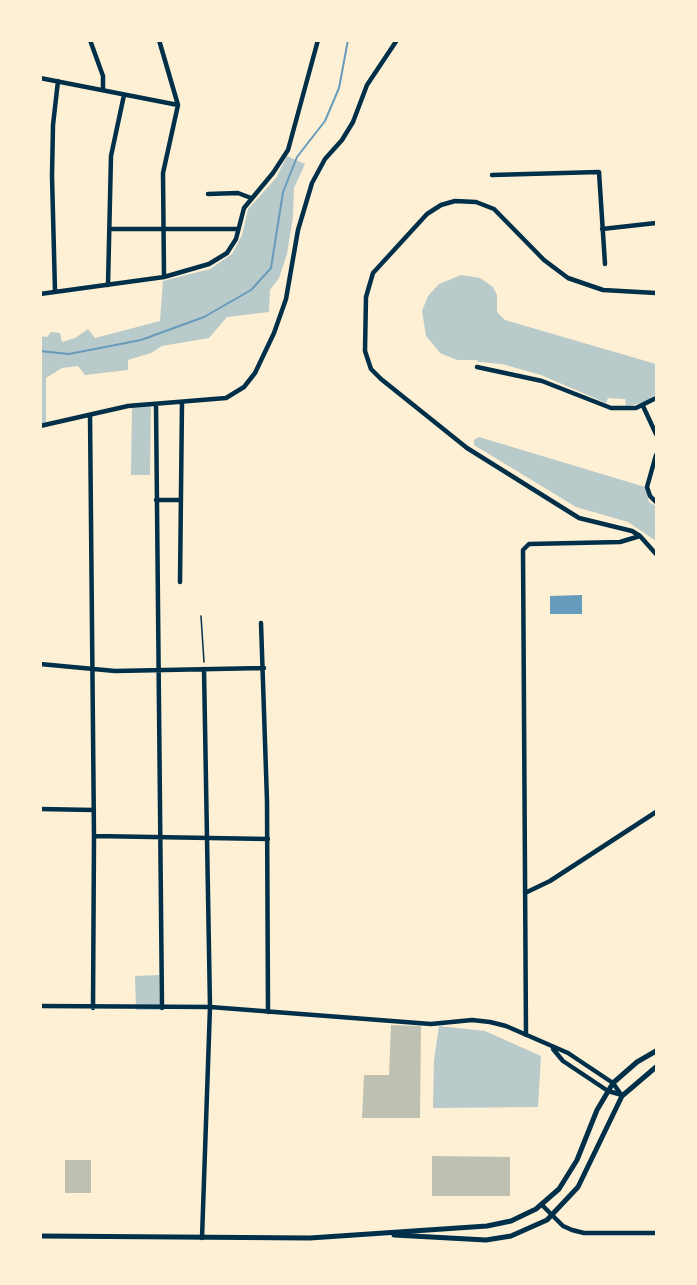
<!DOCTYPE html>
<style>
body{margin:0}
#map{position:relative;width:697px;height:1285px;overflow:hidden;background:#fdf0d5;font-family:"Source Sans 3",sans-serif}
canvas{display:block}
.frame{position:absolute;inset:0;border:42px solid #fdf0d5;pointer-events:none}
</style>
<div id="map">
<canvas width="697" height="1285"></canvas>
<div class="frame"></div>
</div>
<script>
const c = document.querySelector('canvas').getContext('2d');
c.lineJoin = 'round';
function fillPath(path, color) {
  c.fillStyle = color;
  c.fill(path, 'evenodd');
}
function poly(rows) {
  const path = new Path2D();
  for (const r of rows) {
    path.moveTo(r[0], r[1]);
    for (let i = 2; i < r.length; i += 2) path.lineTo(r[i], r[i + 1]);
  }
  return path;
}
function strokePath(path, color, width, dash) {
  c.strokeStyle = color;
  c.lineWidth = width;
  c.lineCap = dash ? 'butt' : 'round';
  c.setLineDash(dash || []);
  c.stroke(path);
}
fillPath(poly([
 [287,156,305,164,294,188,293,217,287,254,279,278,270,290,269,312,227,317,209,338,162,346,151,353,128,360,128,370,85,375,78,366,62,368,46,378,46,427,41,428,40,336,47,337,51,332,60,333,62,342,75,338,88,329,95,338,160,321,163,281,210,269,232,254,242,235,248,209,276,178],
 [461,275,480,278,493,287,497,295,497,312,505,320,656,364,656,394,645,402,632,405,626,406,625,399,608,398,606,403,541,375,502,364,478,362,477,360,457,360,440,353,426,336,422,311,428,296,439,284],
 [151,402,150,475,131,475,132,403],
 [479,437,645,487,649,502,656,506,656,541,628,522,576,507,474,445,474,440],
 [159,975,160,1010,136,1010,135,976],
 [439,1026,485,1031,541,1056,538,1107,433,1108,434,1060]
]), '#b9caca');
fillPath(poly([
 [582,595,582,614,550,614,550,596]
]), '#669bbc');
strokePath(poly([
 [40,351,69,354,141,340,204,317,251,290,271,268,283,192,297,157,325,121,339,88,348,40]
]), '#669bbc', 2);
fillPath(poly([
 [391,1025,421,1026,420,1118,362,1118,364,1075,389,1075],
 [432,1156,510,1157,510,1196,432,1196],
 [65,1160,91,1160,91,1193,65,1193]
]), '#bec0b2');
strokePath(poly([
 [201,616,204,662]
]), '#003049', 1.5);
strokePath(poly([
 [90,40,103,76,103,90],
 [159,40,178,105,163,173,164,277],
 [40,78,178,105],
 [492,175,599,172,605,264],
 [208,194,238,193,251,198],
 [111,229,238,229],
 [602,229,656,223],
 [108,285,111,156,124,95],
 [55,291,52,176,53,125,58,81],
 [656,293,603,290,568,278,544,260,494,209,476,202,455,201,441,205,427,214,373,273,366,297,365,351,371,369,381,379,467,448,579,518,632,531,640,536,656,554],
 [40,294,164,277,209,264,227,253,236,239,244,208,273,173,288,150,318,40],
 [477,367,542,381,611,408,636,408,656,398],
 [156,404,162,1008],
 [643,406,656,434],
 [90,415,94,836,93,1008],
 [40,426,128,406,226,398,244,387,255,373,274,333,286,299,298,230,312,183,325,159,342,140,353,122,367,85,397,40],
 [656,455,647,487,650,496,656,502],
 [156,500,179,500],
 [180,582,182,402],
 [261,623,267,801,268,1012],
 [40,664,115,671,264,668],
 [40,809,94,810],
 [94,836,268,839],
 [525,893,550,881,656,812],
 [40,1006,210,1007,431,1024,472,1020,490,1022,506,1026,568,1053,613,1083,622,1096],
 [526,1035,523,550,529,544,620,542,640,536],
 [553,1049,563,1061,608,1091,622,1095],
 [542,1205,563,1226,572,1230,584,1233,656,1233],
 [202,1238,210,1007,204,669]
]), '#003049', 4.5);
strokePath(poly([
 [394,1235,486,1240,511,1236,547,1220,578,1187,622,1096,656,1067],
 [40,1236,310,1238,487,1226,511,1221,536,1209,559,1189,577,1160,597,1110,613,1083,637,1062,656,1051]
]), '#003049', 5);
</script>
